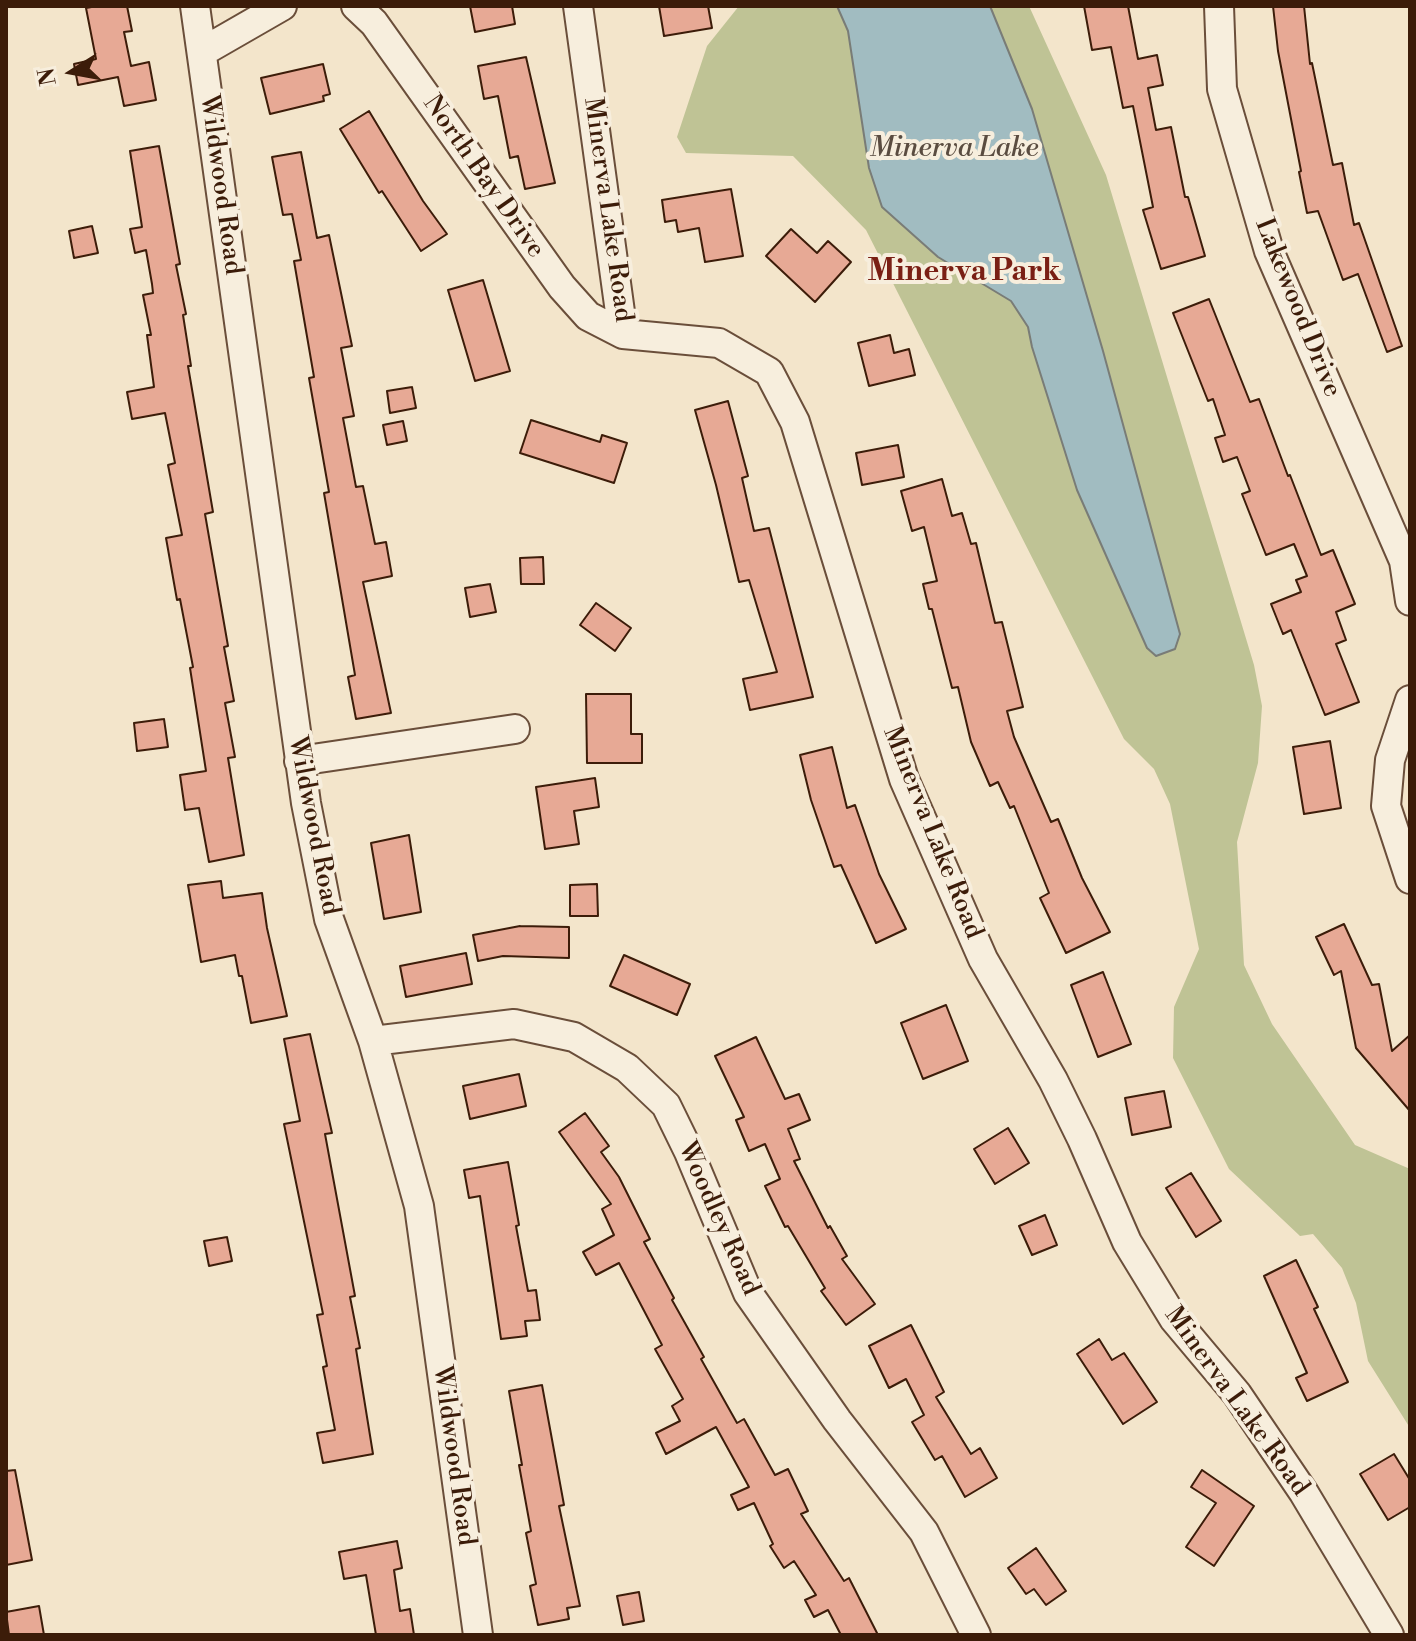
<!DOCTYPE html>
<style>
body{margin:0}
#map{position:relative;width:1416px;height:1641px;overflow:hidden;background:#f3e5cb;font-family:"Libre Bodoni",serif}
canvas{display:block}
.frame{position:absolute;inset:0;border:8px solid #3c1c09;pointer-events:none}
.north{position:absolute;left:32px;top:32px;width:80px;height:80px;-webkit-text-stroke:6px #f7eedd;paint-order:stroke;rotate:259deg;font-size:22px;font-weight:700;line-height:32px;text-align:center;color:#3c1c09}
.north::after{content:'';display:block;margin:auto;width:28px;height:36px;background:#3c1c09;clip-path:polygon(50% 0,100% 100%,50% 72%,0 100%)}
</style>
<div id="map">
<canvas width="1416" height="1641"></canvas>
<div class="frame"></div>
<div class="north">N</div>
</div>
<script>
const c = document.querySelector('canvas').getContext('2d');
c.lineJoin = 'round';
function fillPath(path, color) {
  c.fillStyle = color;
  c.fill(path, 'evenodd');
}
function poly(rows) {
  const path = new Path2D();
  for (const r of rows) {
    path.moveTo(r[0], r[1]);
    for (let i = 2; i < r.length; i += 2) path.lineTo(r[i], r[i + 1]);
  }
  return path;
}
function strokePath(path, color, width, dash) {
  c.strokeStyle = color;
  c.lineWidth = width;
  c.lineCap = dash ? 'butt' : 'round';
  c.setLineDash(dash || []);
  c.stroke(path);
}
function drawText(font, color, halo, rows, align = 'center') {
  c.font = font + ' "Libre Bodoni",serif';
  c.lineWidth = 8;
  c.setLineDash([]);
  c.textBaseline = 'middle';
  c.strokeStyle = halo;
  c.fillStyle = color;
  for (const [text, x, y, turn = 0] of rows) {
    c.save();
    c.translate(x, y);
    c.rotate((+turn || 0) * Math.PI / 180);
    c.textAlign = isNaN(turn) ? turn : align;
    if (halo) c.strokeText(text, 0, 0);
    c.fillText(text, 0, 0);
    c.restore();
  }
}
fillPath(poly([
 [739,6,837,6,848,31,882,207,938,257,1011,301,1028,327,1032,347,1077,490,1147,648,1156,656,1180,634,1103,351,1032,109,990,6,1029,6,1106,175,1254,665,1262,706,1258,763,1237,842,1244,965,1272,1024,1355,1145,1410,1169,1410,1428,1368,1361,1356,1303,1342,1268,1313,1234,1300,1236,1229,1169,1173,1058,1174,1007,1199,949,1170,804,1154,769,1124,739,866,230,793,156,686,153,677,137,707,46]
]), '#bfc395');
const water = poly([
 [837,6,990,6,1032,109,1103,351,1180,634,1175,649,1156,656,1147,648,1077,490,1032,347,1028,327,1011,301,938,257,882,207,869,168,848,31,837,6]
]);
fillPath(water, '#a1bcc1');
strokePath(water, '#797c77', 2);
const building = poly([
 [97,6,127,6,132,31,124,32,131,66,149,62,156,100,124,106,118,77,78,85,74,64,96,59,86,8,97,6],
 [470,6,512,6,515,24,475,32,470,6],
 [659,6,708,6,712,28,664,36,659,6],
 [1084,6,1128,6,1138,59,1157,55,1163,85,1148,88,1156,130,1171,127,1185,197,1188,197,1205,256,1161,269,1143,210,1153,207,1133,106,1123,108,1111,47,1092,50,1084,6],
 [1273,6,1304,6,1310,64,1312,63,1333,165,1342,163,1354,225,1359,223,1402,346,1387,352,1358,274,1343,280,1318,211,1307,213,1299,172,1301,171,1278,51,1273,6],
 [526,57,555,183,525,189,518,156,510,158,498,96,484,99,478,66,526,57],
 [323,64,330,94,323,96,324,101,270,114,261,78,323,64],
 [369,111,423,201,447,234,421,251,382,191,379,193,340,129,369,111],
 [159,146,180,264,176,265,186,314,183,315,191,366,188,366,213,512,205,514,228,646,224,647,234,701,225,703,235,757,228,758,244,855,209,862,199,808,185,810,180,775,206,771,190,668,193,667,180,599,177,600,166,538,182,535,168,465,175,463,165,413,132,419,127,392,154,387,147,335,151,335,143,295,153,293,152,284,146,250,135,253,130,229,142,227,130,151,159,146],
 [301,152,317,238,329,235,352,346,341,348,354,416,343,418,356,487,363,486,375,544,386,542,392,576,363,582,391,713,356,719,348,677,355,675,324,493,329,492,309,378,314,377,294,261,301,260,292,214,283,215,272,157,301,152],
 [731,189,743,256,705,262,699,228,678,232,676,220,665,222,662,200,731,189],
 [92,226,98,253,74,258,69,231,92,226],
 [791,229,817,253,828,241,851,262,815,302,766,256,791,229],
 [483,280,510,371,475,381,448,290,483,280],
 [1209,299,1250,402,1259,399,1288,476,1290,475,1321,555,1333,550,1355,604,1336,612,1346,640,1336,644,1359,702,1325,715,1291,630,1283,634,1271,604,1301,592,1296,580,1307,576,1294,544,1266,555,1242,494,1250,491,1237,457,1223,462,1215,438,1225,435,1213,399,1208,401,1173,313,1209,299],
 [890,335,894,353,909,349,915,375,869,386,858,343,890,335],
 [412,387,416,408,390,413,387,391,412,387],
 [728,401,748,476,742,478,754,531,769,528,813,697,750,710,743,679,777,672,749,580,739,582,716,485,695,410,728,401],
 [531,420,600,442,602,435,627,443,614,483,520,453,531,420],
 [403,421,407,441,387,445,383,425,403,421],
 [898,445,904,477,862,485,856,453,898,445],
 [942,479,952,516,962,513,971,544,976,543,995,623,1002,622,1023,707,1007,711,1014,737,1051,822,1058,819,1082,878,1110,932,1066,953,1040,898,1049,893,1014,806,1010,808,998,782,990,786,971,742,958,687,952,688,932,609,929,609,923,584,937,581,924,527,912,531,901,491,942,479],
 [543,557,544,584,521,584,520,558,543,557],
 [490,584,496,612,470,617,465,588,490,584],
 [596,603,631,628,615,651,580,625,596,603],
 [586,694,631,694,631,734,642,734,642,763,587,763,586,694],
 [164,719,168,747,137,751,134,723,164,719],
 [1330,741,1341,808,1304,814,1293,747,1330,741],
 [832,747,847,808,855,805,879,874,906,929,876,943,841,865,834,867,811,800,800,755,832,747],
 [595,778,599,807,574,811,579,844,545,849,536,787,595,778],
 [409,835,421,912,384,919,371,843,409,835],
 [221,881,223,898,262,893,267,928,287,1016,251,1023,242,976,239,976,235,955,201,962,188,885,221,881],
 [597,884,598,916,570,916,570,885,597,884],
 [1344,924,1372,985,1379,984,1392,1051,1410,1035,1410,1111,1356,1048,1341,971,1334,975,1316,937,1344,924],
 [520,926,569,927,569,958,503,956,478,961,473,935,520,926],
 [466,953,472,984,406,997,400,966,466,953],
 [624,955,690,984,677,1015,610,986,624,955],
 [1103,972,1131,1044,1098,1057,1071,985,1103,972],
 [946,1005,968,1061,923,1079,901,1023,946,1005],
 [310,1034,332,1133,325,1134,355,1296,350,1297,360,1348,356,1349,373,1454,323,1463,317,1433,335,1430,323,1367,327,1366,317,1315,323,1314,284,1124,300,1121,284,1039,310,1034],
 [756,1037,785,1099,799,1094,810,1120,788,1129,800,1159,794,1161,828,1228,830,1226,847,1256,842,1259,875,1304,846,1325,821,1291,825,1288,788,1226,785,1227,765,1186,780,1179,765,1144,749,1151,736,1120,744,1117,715,1056,756,1037],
 [519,1074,526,1106,470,1119,463,1086,519,1074],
 [1164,1091,1171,1127,1132,1135,1125,1098,1164,1091],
 [585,1113,609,1146,601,1152,619,1177,650,1239,644,1242,674,1298,672,1300,704,1357,701,1359,737,1423,744,1419,775,1475,788,1469,808,1511,801,1514,844,1581,849,1578,878,1635,841,1635,828,1610,814,1617,805,1600,816,1595,794,1561,784,1568,770,1546,773,1544,754,1503,738,1510,731,1495,749,1487,716,1427,666,1454,656,1433,680,1421,672,1406,683,1399,655,1349,662,1345,619,1263,596,1275,583,1252,614,1235,602,1209,611,1204,559,1132,585,1113],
 [1008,1128,1029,1163,995,1184,974,1149,1008,1128],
 [508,1162,519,1225,516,1226,528,1291,536,1290,540,1320,525,1321,527,1336,501,1339,480,1196,469,1198,464,1170,508,1162],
 [1191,1173,1221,1221,1196,1237,1166,1188,1191,1173],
 [1045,1215,1057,1245,1032,1255,1019,1226,1045,1215],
 [227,1237,232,1261,209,1266,204,1241,227,1237],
 [1296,1260,1318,1307,1314,1309,1348,1382,1307,1401,1296,1378,1307,1373,1264,1276,1296,1260],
 [911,1325,944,1392,936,1397,971,1454,980,1448,997,1478,965,1497,942,1456,935,1460,912,1422,924,1415,906,1379,889,1388,869,1346,911,1325],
 [1099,1339,1112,1360,1124,1353,1157,1402,1123,1424,1077,1354,1099,1339],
 [542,1385,564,1505,559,1506,580,1606,567,1608,569,1619,538,1625,530,1586,536,1584,526,1533,531,1531,519,1465,522,1465,509,1391,542,1385],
 [1394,1454,1410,1480,1410,1507,1388,1520,1360,1474,1394,1454],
 [15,1470,32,1560,6,1565,6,1471,15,1470],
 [1202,1470,1254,1506,1214,1566,1186,1547,1216,1503,1191,1487,1202,1470],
 [397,1541,402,1568,394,1570,400,1611,410,1609,414,1635,376,1635,366,1575,344,1579,339,1552,397,1541],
 [1036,1548,1066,1591,1046,1605,1034,1589,1026,1594,1008,1568,1036,1548],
 [639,1592,644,1621,623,1625,617,1596,639,1592],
 [39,1606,44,1635,9,1635,6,1612,39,1606]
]);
fillPath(building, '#e7a995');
strokePath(building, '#3c1c09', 2);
const minor = poly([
 [195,6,306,803,329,919,373,1041,419,1206,478,1635],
 [356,6,374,23,562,287,588,316,623,334,719,343,769,372,795,422,904,779,983,959,1053,1080,1082,1139,1127,1242,1174,1319,1237,1394,1304,1493,1389,1635],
 [578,6,623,334],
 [1219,6,1222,89,1269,251,1404,561,1410,601],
 [202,52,282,6],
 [1410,700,1390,760,1386,806,1410,879],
 [299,761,515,729],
 [373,1041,514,1024,574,1037,627,1068,666,1105,689,1152,748,1293,837,1420,924,1532,976,1635]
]);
strokePath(minor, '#6a4e3a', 32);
strokePath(minor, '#f7eedd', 28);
drawText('26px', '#3c1c09', '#f7eedd', [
 ["North Bay Drive",483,177,55],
 ["Wildwood Road",220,185,82],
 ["Minerva Lake Road",607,210,82],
 ["Lakewood Drive",1297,308,68],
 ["Wildwood Road",313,826,79],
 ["Minerva Lake Road",932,833,68],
 ["Woodley Road",718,1219,66],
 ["Minerva Lake Road",1236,1402,54],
 ["Wildwood Road",453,1456,82]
]);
drawText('italic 28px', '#5a4c40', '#f7eedd', [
 ["Minerva Lake",954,149]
]);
drawText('bold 30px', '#7a1f14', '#f7eedd', [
 ["Minerva Park",964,273]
]);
</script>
